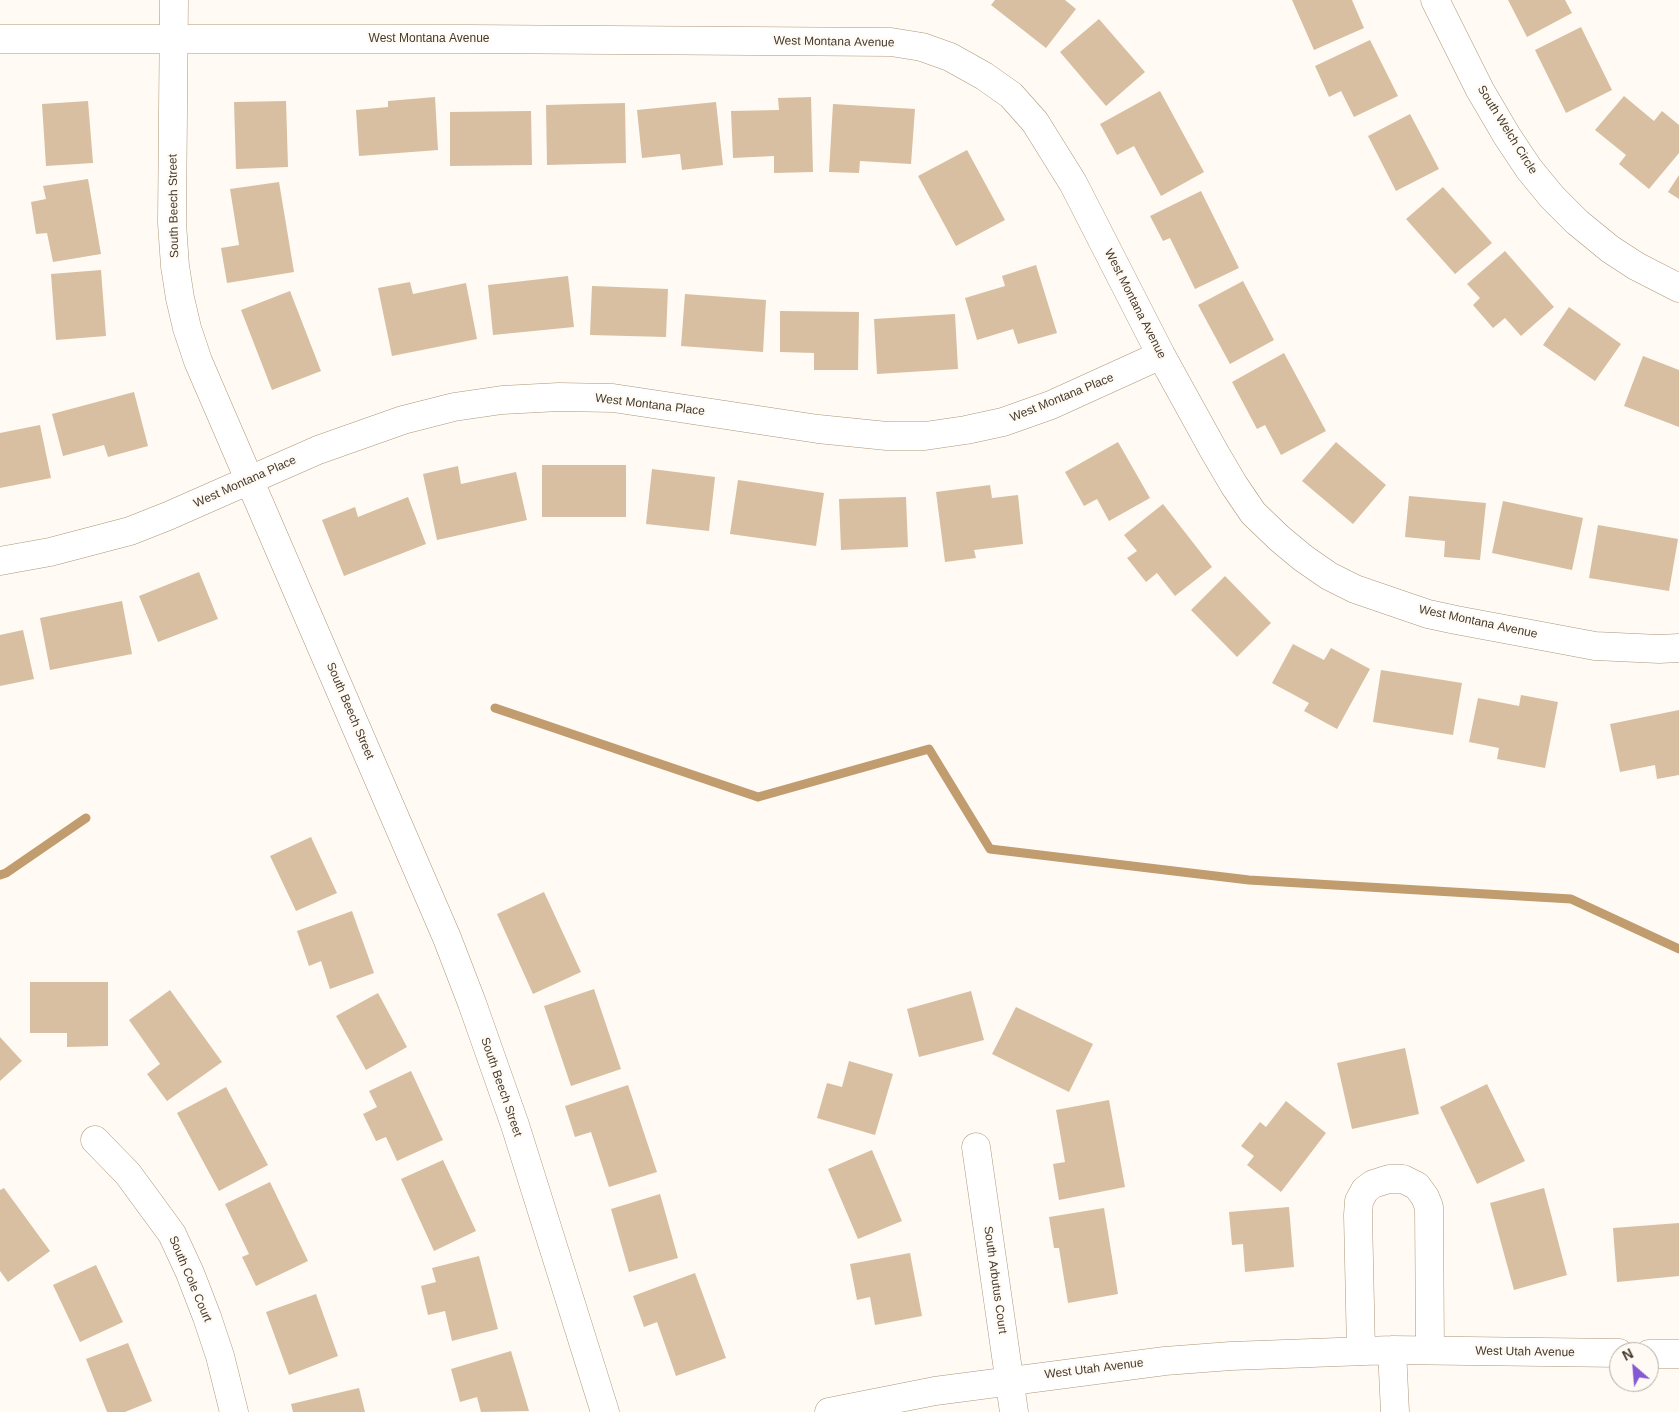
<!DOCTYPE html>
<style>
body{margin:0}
#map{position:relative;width:1679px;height:1412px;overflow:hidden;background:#fffaf3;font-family:Helvetica,sans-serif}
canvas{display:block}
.north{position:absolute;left:1609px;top:1342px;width:50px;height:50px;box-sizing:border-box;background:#fffaf3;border:1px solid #b4ada4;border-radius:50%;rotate:333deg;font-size:14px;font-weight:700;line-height:20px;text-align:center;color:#443a2e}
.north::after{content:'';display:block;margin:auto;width:18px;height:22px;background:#8459d3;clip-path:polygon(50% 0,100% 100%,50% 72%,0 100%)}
</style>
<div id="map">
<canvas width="1679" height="1412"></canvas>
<div class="north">N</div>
</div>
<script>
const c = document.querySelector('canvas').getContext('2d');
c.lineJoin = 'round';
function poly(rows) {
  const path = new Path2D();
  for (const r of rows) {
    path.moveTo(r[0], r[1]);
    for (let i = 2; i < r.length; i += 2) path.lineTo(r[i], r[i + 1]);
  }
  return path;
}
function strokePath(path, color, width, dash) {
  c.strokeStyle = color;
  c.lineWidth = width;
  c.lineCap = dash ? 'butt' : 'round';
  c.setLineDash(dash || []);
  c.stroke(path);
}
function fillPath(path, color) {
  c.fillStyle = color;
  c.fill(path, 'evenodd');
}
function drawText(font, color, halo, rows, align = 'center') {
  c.font = font + ' Helvetica,sans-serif';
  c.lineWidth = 4.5;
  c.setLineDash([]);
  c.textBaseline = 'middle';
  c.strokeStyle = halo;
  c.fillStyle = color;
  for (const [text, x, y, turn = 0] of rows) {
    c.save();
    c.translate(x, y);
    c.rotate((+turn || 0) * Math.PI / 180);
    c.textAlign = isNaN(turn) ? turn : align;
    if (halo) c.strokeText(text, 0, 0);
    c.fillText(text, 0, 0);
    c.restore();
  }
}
strokePath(poly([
 [495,708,758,797,929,749,990,849,1249,880,1571,899,1679,949],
 [0,875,6,873,86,818]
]), '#c09c6e', 9);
fillPath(poly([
 [995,0,1065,0,1076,9,1046,48,991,5],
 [1292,0,1352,0,1364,28,1314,50],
 [1508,0,1565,0,1572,13,1527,37],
 [1099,19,1145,72,1106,106,1060,52],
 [1581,27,1612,90,1566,113,1535,50],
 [1370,40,1398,96,1354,117,1341,91,1329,97,1315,66],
 [1160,91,1204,172,1161,196,1134,146,1117,155,1100,124],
 [1624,96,1654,121,1662,111,1679,125,1679,153,1649,189,1619,164,1626,155,1595,130],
 [435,97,438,150,359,156,356,110,388,107,388,101],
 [811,97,813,172,774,173,774,156,733,158,731,111,779,110,778,98],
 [88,101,93,163,46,166,42,104],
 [286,101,288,167,236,169,234,102],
 [716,102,723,165,682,170,680,154,642,158,637,110],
 [625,103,626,163,547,165,546,105],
 [833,104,915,109,911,164,860,161,859,173,829,172],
 [531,111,532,165,450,166,450,112],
 [1410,114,1439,169,1396,191,1368,136],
 [967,150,1005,220,956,246,918,176],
 [1679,175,1679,199,1668,192],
 [88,179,101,254,53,262,47,233,36,234,31,202,46,199,43,186],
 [279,182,294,272,227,283,221,248,239,245,230,189],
 [1443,187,1492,243,1455,274,1406,219],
 [1201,191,1239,268,1195,289,1170,238,1163,241,1150,216],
 [1505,251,1554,307,1521,336,1505,318,1493,328,1473,305,1480,298,1467,284],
 [1036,265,1057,333,1018,344,1013,329,977,340,965,298,1005,286,1002,276],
 [101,270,106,336,56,340,51,274],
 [568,276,574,327,493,335,488,285],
 [1243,281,1274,340,1230,364,1198,305],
 [410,282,413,294,466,283,477,339,392,356,378,288],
 [592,286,668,289,666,337,590,335],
 [290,291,321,371,272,390,241,310],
 [685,294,766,300,763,352,681,346],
 [1569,307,1621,344,1595,381,1543,345],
 [780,311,859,312,858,370,814,370,814,353,780,352],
 [955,314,958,369,877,374,874,319],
 [1284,353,1326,431,1281,455,1265,425,1257,429,1232,382],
 [1643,356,1679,370,1679,427,1624,406],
 [134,392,148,446,108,457,104,445,63,456,52,414],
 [40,425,51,478,0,488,0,433],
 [1118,442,1150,498,1109,521,1097,499,1084,506,1065,472],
 [1336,442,1386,485,1353,524,1302,481],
 [542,465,626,465,626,517,542,517],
 [458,466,461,484,516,472,527,520,437,540,423,474],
 [652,469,715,477,709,531,646,524],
 [738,480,824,493,816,546,730,534],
 [990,485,992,498,1018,495,1023,544,974,550,976,558,945,562,936,492],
 [1409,496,1486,503,1480,560,1444,557,1445,541,1405,537],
 [408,497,426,544,344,576,322,520,355,507,358,517],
 [906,497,908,547,841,550,839,499],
 [1503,501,1583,518,1572,570,1492,553],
 [1163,504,1212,567,1175,596,1157,573,1146,582,1127,558,1137,551,1124,535],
 [1598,525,1678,539,1669,591,1589,578],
 [199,572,218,619,158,642,139,596],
 [1225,576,1271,623,1237,657,1191,610],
 [122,601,132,654,50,670,40,618],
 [23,630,34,679,0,686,0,635],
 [1293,644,1324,660,1331,648,1370,669,1337,729,1304,711,1309,703,1272,683],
 [1381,670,1462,683,1453,735,1373,722],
 [1521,695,1558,702,1545,768,1497,759,1499,748,1469,742,1478,698,1519,706],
 [1679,710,1679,775,1657,779,1655,765,1620,772,1610,724],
 [311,837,337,893,296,911,270,856],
 [544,892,581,972,533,994,497,914],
 [352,911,374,973,330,989,321,961,309,966,297,931],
 [30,982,108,982,108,1046,67,1047,67,1033,30,1033],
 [594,989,621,1069,571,1086,544,1006],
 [170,990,222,1062,167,1101,147,1074,160,1064,129,1020],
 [971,991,984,1040,919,1057,907,1009],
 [378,993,407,1047,366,1070,336,1016],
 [1016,1007,1093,1044,1069,1092,992,1054],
 [0,1037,22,1061,0,1081],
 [1405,1048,1419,1114,1352,1129,1337,1063],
 [849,1061,893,1074,875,1135,817,1118,827,1083,842,1087],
 [411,1071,443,1140,397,1161,386,1137,376,1141,363,1114,377,1107,369,1091],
 [1487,1084,1525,1161,1477,1184,1440,1107],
 [628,1085,657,1172,609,1187,591,1132,575,1137,565,1106],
 [226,1087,268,1165,219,1191,177,1113],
 [1109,1100,1125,1187,1059,1200,1053,1164,1065,1162,1056,1110],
 [1286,1101,1326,1133,1281,1192,1247,1165,1254,1156,1241,1146,1260,1122,1266,1127],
 [872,1150,902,1221,858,1239,828,1169],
 [443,1160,476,1231,434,1251,401,1179],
 [270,1182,308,1261,256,1286,242,1257,249,1254,225,1204],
 [4,1188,50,1251,8,1282,0,1271,0,1190],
 [1544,1188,1567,1275,1514,1290,1490,1203],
 [660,1194,678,1258,629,1272,611,1209],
 [1289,1207,1294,1267,1245,1272,1243,1244,1232,1245,1229,1212],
 [1104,1208,1118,1294,1068,1303,1059,1248,1054,1248,1049,1217],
 [1679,1223,1679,1276,1617,1282,1613,1228],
 [910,1253,922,1316,875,1325,870,1297,857,1300,850,1264],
 [479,1256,498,1329,452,1341,445,1311,428,1315,421,1286,436,1282,432,1268],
 [96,1265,123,1322,80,1342,53,1285],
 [695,1273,726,1358,676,1376,657,1322,644,1327,633,1296],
 [316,1294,338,1356,289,1375,266,1312],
 [128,1343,152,1401,125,1412,107,1412,86,1359],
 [511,1351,529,1411,481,1412,477,1397,460,1402,451,1369],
 [359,1388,365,1412,293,1412,291,1404]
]), '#d8bfa1');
const minor = poly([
 [174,0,172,223,175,266,180,298,187,328,198,361,447,938,472,1003,515,1125,605,1412],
 [1435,0,1480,90,1507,136,1529,169,1552,197,1577,222,1610,249,1636,266,1679,288],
 [0,39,469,39,891,42,922,47,950,57,984,76,1011,95,1035,122,1073,183,1161,355,1214,451,1234,485,1253,513,1279,538,1303,558,1329,576,1355,589,1428,614,1456,620,1595,646,1659,649,1679,648],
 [0,561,50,552,130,531,168,516,318,450,403,420,454,407,502,400,559,397,613,398,818,429,887,436,925,436,966,430,1003,422,1051,405,1161,355],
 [95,1140,128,1174,172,1234,190,1273,207,1317,220,1356,234,1412],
 [976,1147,1014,1412],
 [1392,1350,1395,1412],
 [1361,1351,1358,1215,1359,1201,1365,1190,1373,1184,1389,1179,1403,1179,1417,1186,1425,1197,1429,1207,1430,1350],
 [1649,1354,1679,1354],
 [829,1412,935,1391,1165,1361,1231,1356,1392,1350,1619,1353]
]);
strokePath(minor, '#ad9679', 29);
strokePath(minor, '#fff', 28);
drawText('12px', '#443a2e', '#fffaf3', [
 ["West Montana Avenue",429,39],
 ["West Montana Avenue",834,42,1],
 ["South Welch Circle",1507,130,58],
 ["South Beech Street",174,206,-91],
 ["West Montana Avenue",1135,304,63],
 ["West Montana Place",1062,398,-22],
 ["West Montana Place",650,405,7],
 ["West Montana Place",245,482,-24],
 ["West Montana Avenue",1478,622,12],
 ["South Beech Street",350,711,67],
 ["South Beech Street",501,1087,71],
 ["South Cole Court",190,1279,67],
 ["South Arbutus Court",995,1280,82],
 ["West Utah Avenue",1525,1352,1],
 ["West Utah Avenue",1094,1369,-7]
]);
</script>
